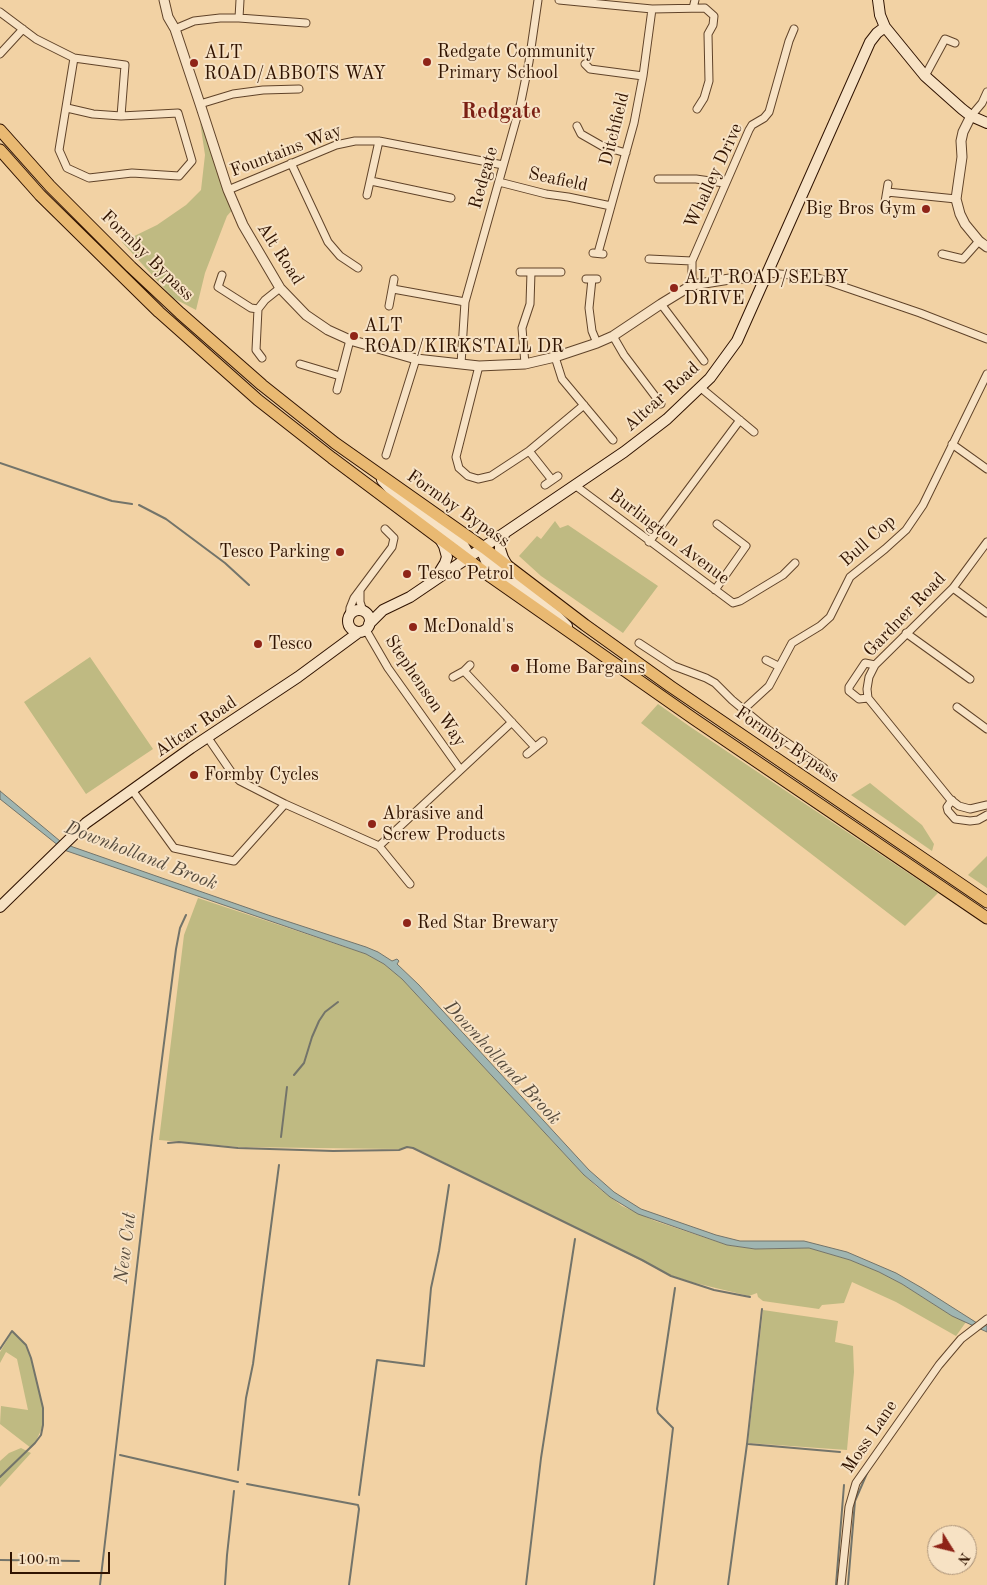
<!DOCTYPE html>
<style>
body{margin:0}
#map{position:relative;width:987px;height:1585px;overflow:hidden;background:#f2d2a4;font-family:"Old Standard TT",serif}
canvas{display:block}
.north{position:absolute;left:927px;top:1525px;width:50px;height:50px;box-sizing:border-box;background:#f7e2c4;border:1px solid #a78f76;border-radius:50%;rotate:126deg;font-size:14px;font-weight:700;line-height:20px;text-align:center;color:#301300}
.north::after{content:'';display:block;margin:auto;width:18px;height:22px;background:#8f2418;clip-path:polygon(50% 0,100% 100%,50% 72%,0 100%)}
.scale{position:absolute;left:10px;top:1552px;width:100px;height:22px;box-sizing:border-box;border:2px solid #301300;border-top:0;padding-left:6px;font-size:15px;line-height:18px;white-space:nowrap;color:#301300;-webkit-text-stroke:4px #f7e2c4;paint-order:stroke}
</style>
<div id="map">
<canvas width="987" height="1585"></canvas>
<div class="north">N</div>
<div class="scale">100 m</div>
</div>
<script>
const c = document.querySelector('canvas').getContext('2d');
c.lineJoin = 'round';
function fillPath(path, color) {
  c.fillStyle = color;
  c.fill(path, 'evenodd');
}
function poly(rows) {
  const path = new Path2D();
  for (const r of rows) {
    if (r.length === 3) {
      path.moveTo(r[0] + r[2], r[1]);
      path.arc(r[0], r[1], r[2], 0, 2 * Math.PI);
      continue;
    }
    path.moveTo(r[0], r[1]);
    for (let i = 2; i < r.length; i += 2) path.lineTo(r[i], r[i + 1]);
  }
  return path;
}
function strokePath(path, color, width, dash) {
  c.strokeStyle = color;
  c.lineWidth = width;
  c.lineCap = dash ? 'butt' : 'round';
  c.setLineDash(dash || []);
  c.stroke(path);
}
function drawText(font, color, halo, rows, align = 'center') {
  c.font = font + ' "Old Standard TT",serif';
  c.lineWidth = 4;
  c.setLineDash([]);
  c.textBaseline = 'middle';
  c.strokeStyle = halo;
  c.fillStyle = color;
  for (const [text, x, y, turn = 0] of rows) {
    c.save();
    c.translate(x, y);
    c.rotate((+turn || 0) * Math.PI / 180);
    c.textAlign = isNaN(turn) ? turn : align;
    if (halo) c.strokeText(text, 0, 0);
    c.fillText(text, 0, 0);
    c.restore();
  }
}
fillPath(poly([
 [200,122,234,208,227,216,205,273,196,310,173,298,122,242,157,225,186,205,201,190,205,155],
 [555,521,560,528,568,525,658,586,623,633,541,576,519,556,537,536,541,539],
 [90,657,153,749,86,794,24,702],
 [658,704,689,726,938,893,905,926,641,723],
 [870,783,922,825,934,844,932,851,851,795],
 [987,856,987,888,968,875],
 [198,898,366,954,384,964,402,979,584,1175,597,1187,622,1206,655,1221,727,1245,755,1249,809,1248,850,1260,879,1272,902,1284,952,1316,966,1322,956,1336,896,1302,852,1282,844,1303,822,1305,819,1309,763,1301,758,1297,757,1293,749,1296,691,1282,670,1275,417,1149,408,1147,399,1149,239,1147,159,1140,184,935],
 [763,1310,838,1321,835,1342,853,1346,854,1372,847,1450,748,1443],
 [12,1332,26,1345,31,1358,43,1408,42,1428,35,1443,31,1448,0,1424,1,1406,28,1410,17,1359,6,1352,0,1363,0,1352],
 [21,1448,31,1453,0,1487,0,1461,9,1453]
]), '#bfba82');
const water = poly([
 [0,791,60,841,73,847,268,915,366,947,378,952,392,961,397,959,399,961,397,964,419,985,589,1170,614,1192,641,1209,716,1235,740,1241,804,1241,847,1252,896,1273,922,1288,977,1323,987,1326,987,1332,952,1316,902,1284,879,1272,850,1260,809,1248,755,1249,727,1245,638,1214,610,1197,584,1175,402,979,384,964,366,954,64,850,0,799,0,791]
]);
fillPath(water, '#9fb5b1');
strokePath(water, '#73746a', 1);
strokePath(poly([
 [0,463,112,501,132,504],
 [139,505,166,519,225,563,249,585],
 [294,1075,304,1063,312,1037,319,1021,325,1012,338,1002],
 [281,1137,287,1087],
 [168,1143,179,1142,238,1148,333,1151,399,1150,407,1147,413,1148,642,1260,671,1276,714,1290,750,1297],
 [0,1349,12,1331,26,1345,31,1358,43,1408,43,1425,41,1435,35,1443,0,1477],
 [748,1444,840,1452],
 [120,1455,238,1482],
 [238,1470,246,1398,253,1364,279,1165],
 [247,1484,358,1505,359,1509,349,1585],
 [359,1495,377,1360,424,1366,431,1288,439,1251,449,1185],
 [0,1560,79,1561],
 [100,1585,152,1137,176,949,180,928,186,915],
 [225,1585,227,1555,234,1491],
 [526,1585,541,1458,575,1239],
 [654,1585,673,1428,658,1413,657,1409,675,1288],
 [728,1585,747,1444,762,1309],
 [836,1585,844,1485],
 [848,1585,855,1501,868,1471]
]), '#73746a', 2);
const minor = poly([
 [559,0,652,9,705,8,714,16,713,25,708,34,709,81,704,98,697,109],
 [693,8,695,0],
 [0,12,36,39,74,58,125,65,121,116],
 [239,18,240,0],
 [175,29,194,21,220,18,239,18,306,23],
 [0,54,23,29],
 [585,64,590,69,643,76],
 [925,76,945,39,955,43],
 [200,104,233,94,263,90,299,89],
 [67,108,93,114,121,116,178,113,192,161,179,176,132,173,89,178,67,168,59,150,74,58],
 [971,116,982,103,987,92],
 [577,126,581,134,602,146,626,153],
 [291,163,328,242,340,256,358,268],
 [658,179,696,179,724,183],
 [371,181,451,198],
 [499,182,546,194,568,197,611,206],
 [228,190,336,145,355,141,379,141,503,165],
 [887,192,956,199],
 [367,195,379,141],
 [885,202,888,184],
 [593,253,603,254],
 [598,253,634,123,643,76,652,9],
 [942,254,963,259,979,241],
 [649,259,692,261],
 [520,272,561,272],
 [768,273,815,277,920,313,987,339],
 [222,275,218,287,251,308,258,309,265,300,280,288],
 [586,279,597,279],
 [592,279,589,308,592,331,597,343],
 [692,285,692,261,749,130,752,125,764,118,769,112,789,41,794,29],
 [393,289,465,302],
 [661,304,704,361],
 [389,306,394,279],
 [258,309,256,350,262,358],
 [613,336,624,355,661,404],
 [555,357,562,379,613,440],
 [300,364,340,376],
 [461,364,465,302,520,106,529,62,538,0],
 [525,364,522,328,530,304,531,272],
 [479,366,456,457,459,468,468,476,478,479,491,476,529,451,584,405],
 [701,388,754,432],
 [337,390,350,340],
 [952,444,987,469],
 [529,451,552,480],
 [386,455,416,359],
 [545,485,558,476],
 [576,486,733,603,740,601,783,575,795,563],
 [649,542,740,420],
 [987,542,953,588,875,665,869,677,867,689,868,698,950,799,959,806,970,809,987,805],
 [953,588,987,613],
 [715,590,746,546,717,524],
 [360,591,360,602,363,611],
 [349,619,350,608,354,598,392,547,394,538,385,529],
 [366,630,388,668,460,769],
 [906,633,970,679],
 [639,643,674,666,706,678,715,683,732,700,767,729,824,768],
 [766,660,778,666],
 [464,671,535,747],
 [453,677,464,671,470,665],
 [868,698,859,699,849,691,849,687,865,663,875,665],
 [957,707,987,729],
 [744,709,769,686,792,643,820,626,830,617,850,577,885,549,906,530,923,505,987,374],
 [208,738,232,773,240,781,285,804,379,846,410,884],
 [527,754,543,741],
 [132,790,174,848,234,861,285,804],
 [952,800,947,807,948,811,955,819,970,821,978,820,987,815],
 [379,846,512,722],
 [841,1585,849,1507,856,1483,939,1365,961,1339,987,1319]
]);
const tertiary = poly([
 [164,0,168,17,175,29,200,104,228,190,243,225,280,288,306,315,328,330,350,340,416,359,479,366,525,364,555,357,597,343,613,336,661,304,692,285,736,278,750,278,764,282],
 [971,116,963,132,961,141,962,157,956,199,960,214,965,224,979,241,987,247]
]);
const secondary = poly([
 [878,0,880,15,885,27,925,76,962,109,971,116,987,123],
 [382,480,393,492,462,543,468,553,467,559],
 [504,535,500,542,500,549,503,558,507,565],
 [484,548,483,554,486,561,557,616,567,626],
 [437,576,445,563,447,557,444,546,440,539],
 [359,621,11],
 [369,624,383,610,410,597,624,452,667,419,710,378,737,341,870,42,877,33,885,27],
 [0,907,86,823,191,748,298,677,359,632]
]);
const trunk = poly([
 [0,130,50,186,131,267,180,313,262,385,335,443,484,548,585,625,670,686,987,902],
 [0,150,40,195,159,312,258,400,332,458,491,577,694,719,987,918]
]);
strokePath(minor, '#604329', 9);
strokePath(tertiary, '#604329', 11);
strokePath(secondary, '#301300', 12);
strokePath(trunk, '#301300', 13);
strokePath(minor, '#f7e2c4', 7);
strokePath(tertiary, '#f7e2c4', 9);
strokePath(secondary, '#f7e2c4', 10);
strokePath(trunk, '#e9b972', 11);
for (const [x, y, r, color] of [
 [427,62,5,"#8f2418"],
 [194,63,5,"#8f2418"],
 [926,209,5,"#8f2418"],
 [674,288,5,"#8f2418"],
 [354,336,5,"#8f2418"],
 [340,552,5,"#8f2418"],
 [407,574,5,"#8f2418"],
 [413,627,5,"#8f2418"],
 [258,644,5,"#8f2418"],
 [515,668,5,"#8f2418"],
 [194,775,5,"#8f2418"],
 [372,824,5,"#8f2418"],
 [407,923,5,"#8f2418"]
]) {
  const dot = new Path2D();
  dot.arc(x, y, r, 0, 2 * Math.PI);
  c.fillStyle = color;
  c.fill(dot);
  strokePath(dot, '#f7e2c4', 2);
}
drawText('18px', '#301300', '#f7e2c4', [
 ["Redgate Community",437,52],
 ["Primary School",437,73],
 ["ALT",204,53],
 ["ROAD/ABBOTS WAY",204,74],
 ["Big Bros Gym",916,209,"right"],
 ["ALT ROAD/SELBY",684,278],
 ["DRIVE",684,299],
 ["ALT",364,326],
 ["ROAD/KIRKSTALL DR",364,347],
 ["Tesco Parking",330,552,"right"],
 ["Tesco Petrol",417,574],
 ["McDonald's",423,627],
 ["Tesco",268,644],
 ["Home Bargains",525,668],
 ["Formby Cycles",204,775],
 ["Abrasive and",382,814],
 ["Screw Products",382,835],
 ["Red Star Brewary",417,923]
], 'left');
drawText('18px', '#301300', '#f7e2c4', [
 ["Ditchfield",615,129,-76],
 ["Fountains Way",286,151,-21],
 ["Whalley Drive",714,176,-65],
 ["Redgate",484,178,-74],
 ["Seafield",558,180,12],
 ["Alt Road",280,254,57],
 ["Formby Bypass",147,256,44],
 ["Altcar Road",662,397,-42],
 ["Formby Bypass",458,509,35],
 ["Burlington Avenue",669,537,37],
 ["Bull Cop",868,541,-42],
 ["Gardner Road",905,615,-46],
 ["Stephenson Way",425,691,56],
 ["Altcar Road",196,727,-34],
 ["Formby Bypass",787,745,34],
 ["Moss Lane",870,1437,-56]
]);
drawText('italic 19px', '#574c3e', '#f7e2c4', [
 ["Downholland Brook",141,856,21],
 ["Downholland Brook",502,1063,47],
 ["New Cut",126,1248,-83]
]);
drawText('bold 22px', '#7a1f14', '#f7e2c4', [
 ["Redgate",501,112]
]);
</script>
